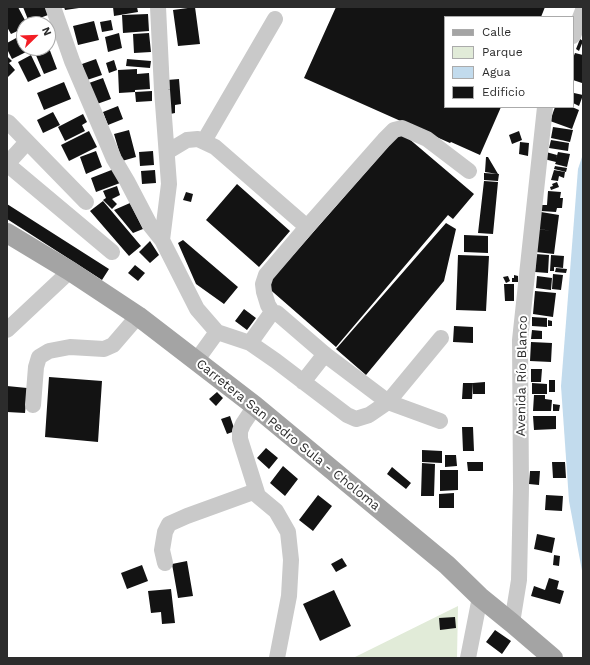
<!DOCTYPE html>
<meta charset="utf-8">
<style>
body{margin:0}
#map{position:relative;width:590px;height:665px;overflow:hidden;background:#fff;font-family:"Work Sans",sans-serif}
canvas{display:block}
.frame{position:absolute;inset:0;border:8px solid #2c2c2c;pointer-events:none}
.legend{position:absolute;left:444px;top:16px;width:130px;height:92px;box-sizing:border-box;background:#fff;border:1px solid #ababab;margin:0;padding:5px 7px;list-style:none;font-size:12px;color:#2c2c2c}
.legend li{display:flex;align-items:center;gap:8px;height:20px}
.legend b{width:20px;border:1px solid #ababab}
.north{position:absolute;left:16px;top:16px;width:40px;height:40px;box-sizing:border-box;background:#fff;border:1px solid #ababab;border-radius:50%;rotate:67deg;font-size:11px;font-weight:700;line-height:16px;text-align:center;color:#2c2c2c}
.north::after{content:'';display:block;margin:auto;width:14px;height:18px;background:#f31e25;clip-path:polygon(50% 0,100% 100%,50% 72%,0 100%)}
</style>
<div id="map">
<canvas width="590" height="665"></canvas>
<div class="frame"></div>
<ul class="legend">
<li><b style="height:5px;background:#a4a4a4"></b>Calle</li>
<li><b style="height:11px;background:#e1ebd8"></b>Parque</li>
<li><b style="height:11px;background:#c2dbed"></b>Agua</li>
<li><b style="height:11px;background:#131313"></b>Edificio</li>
</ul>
<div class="north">N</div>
</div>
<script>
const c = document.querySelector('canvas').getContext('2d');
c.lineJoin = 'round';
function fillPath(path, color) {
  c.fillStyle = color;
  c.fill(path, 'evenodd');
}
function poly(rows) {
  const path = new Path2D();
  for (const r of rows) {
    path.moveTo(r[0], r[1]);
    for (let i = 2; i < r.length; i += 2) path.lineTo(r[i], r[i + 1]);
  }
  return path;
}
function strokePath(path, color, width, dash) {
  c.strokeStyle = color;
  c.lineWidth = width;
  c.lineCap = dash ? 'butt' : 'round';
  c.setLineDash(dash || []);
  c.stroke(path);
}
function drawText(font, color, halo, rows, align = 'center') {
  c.font = font + ' "Work Sans",sans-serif';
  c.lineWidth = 4;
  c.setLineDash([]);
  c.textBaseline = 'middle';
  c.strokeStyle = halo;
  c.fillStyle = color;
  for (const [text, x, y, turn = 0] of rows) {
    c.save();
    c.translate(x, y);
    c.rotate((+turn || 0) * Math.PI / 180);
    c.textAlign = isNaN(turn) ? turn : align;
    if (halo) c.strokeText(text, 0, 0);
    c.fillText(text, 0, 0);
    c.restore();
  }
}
fillPath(poly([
 [458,606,457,658,353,658]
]), '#e1ebd8');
fillPath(poly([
 [583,154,583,576,569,501,561,386,578,169]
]), '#c2dbed');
fillPath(poly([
 [7,7,18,7,27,24,24,24,24,28,11,34,7,27],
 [23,7,45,7,48,15,29,22],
 [64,7,79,7,79,8,65,10],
 [113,7,137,7,138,12,114,16],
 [195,7,200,44,178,46,173,10],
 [336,7,545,7,541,17,445,17,445,107,501,107,480,155,451,142,450,143,304,78],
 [148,14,149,31,123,33,122,15],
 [111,20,113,30,102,32,100,22],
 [94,21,99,40,78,45,73,26],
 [119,33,122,48,108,52,105,37],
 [149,33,151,52,134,53,133,34],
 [18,37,26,52,12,59,7,49,7,43],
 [580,39,583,41,579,51,576,49],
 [46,48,49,48,57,69,44,74,35,53],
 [575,53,583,55,583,80,582,83,573,80,573,58],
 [31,55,41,76,28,82,18,62],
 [7,56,12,61,9,63,15,70,7,78],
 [96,59,102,75,87,80,82,64],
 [127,59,151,61,150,68,126,66],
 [114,60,117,70,109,73,106,63],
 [137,69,137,74,149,73,150,89,135,90,135,92,119,93,118,70],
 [103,78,111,99,97,104,89,83],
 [179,79,181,104,175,105,175,113,170,114,167,80],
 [64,82,71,99,44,110,37,93],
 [152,91,152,101,136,102,135,92],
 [574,93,583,95,579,106,573,103,573,97],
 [118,106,123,119,108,125,103,112],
 [555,107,572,107,579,110,572,129,550,121],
 [53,112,60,125,43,133,37,120],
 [83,114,87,122,82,125,85,131,65,141,58,127],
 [553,127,573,130,570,142,551,138],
 [129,130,136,157,122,161,114,134],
 [89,131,97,147,69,161,61,145],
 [519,131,522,140,512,144,509,135],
 [401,132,474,194,453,219,448,215,336,347,266,286],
 [551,140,569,143,568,151,549,148],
 [520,142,529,143,528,156,519,154],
 [96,151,102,167,86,174,80,157],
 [153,151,154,165,140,166,139,152],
 [546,152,557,155,556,159,558,152,570,154,567,167,555,164,556,162,544,159],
 [486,157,488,157,498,174,485,172],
 [555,166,567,168,566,172,554,169],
 [114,169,120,183,96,192,91,178],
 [155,170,156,183,142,184,141,171],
 [554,170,565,172,564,178,559,176,558,181,551,180],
 [484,173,499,174,498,181,484,180],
 [484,181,498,182,493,234,478,233],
 [557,182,559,187,551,190,550,187,553,186,552,184],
 [237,184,290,231,259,267,206,220],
 [117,186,120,195,112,199,117,204,112,209,103,200,106,198,103,191],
 [548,191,561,192,560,198,563,198,562,208,557,208,556,212,541,211,542,205,547,205],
 [186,192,193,194,191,202,183,200],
 [103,201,141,246,129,256,90,211],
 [130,203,143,229,133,233,114,210],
 [7,204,109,269,102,280,7,219],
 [541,212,559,215,554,254,536,252,538,229,552,231,539,229],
 [446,223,456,229,444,281,366,375,336,349],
 [464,235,488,236,488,253,464,252],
 [183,240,238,287,224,304,196,284,178,243],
 [150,241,159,255,150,263,139,252],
 [536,254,549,255,548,273,535,272],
 [458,255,489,256,486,311,456,310],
 [551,255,564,256,563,268,554,267,554,271,550,271],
 [135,265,145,273,138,281,128,273],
 [556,268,567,269,566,273,555,272],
 [553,274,563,275,561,290,552,289],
 [514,275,518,276,518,282,512,282,512,278,514,278],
 [508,276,510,281,506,283,503,277],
 [537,276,552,278,551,290,536,288],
 [504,284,514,284,514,301,505,301],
 [535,291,556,293,553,317,533,314],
 [244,309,256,318,247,330,235,321],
 [532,317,547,318,547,327,532,326],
 [548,320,552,321,552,326,548,326],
 [454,326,473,327,473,343,453,342],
 [532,330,542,331,542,339,531,339],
 [531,342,552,343,551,362,530,361],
 [531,369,542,369,541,382,531,382],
 [49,377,102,381,98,442,45,437],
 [549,380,555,380,555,392,549,392],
 [485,382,485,394,473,394,473,383],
 [463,383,473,383,472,399,462,399],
 [532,383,547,384,547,394,532,394],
 [7,386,27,388,25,413,7,412],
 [217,392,223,398,216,406,209,399],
 [534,395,545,395,545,399,552,400,551,411,533,411],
 [553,404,560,405,559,411,553,411],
 [230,416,235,431,227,434,221,419],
 [533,416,556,416,556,429,534,430],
 [462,427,473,427,474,451,463,451],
 [266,448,278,458,269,469,257,458],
 [422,450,442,451,442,463,422,462],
 [445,455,456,455,457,466,445,467],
 [467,462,483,462,483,471,468,471],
 [552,462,565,462,566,478,553,478],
 [422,463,435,464,434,496,421,496],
 [283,466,298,479,285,496,270,483],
 [392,467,411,483,406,489,387,474],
 [440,470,458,470,458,490,440,491],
 [530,471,540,471,539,485,529,484],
 [454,493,454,508,439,508,439,494],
 [318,495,332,506,313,531,299,520],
 [546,495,563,496,562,511,545,510],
 [537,534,555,538,552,553,534,549],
 [554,555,560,556,559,566,553,565],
 [342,558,347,566,336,572,331,564],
 [187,561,193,596,178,598,172,564],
 [142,565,148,581,127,589,121,573],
 [549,578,559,581,557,589,564,591,560,604,531,596,534,586,545,590],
 [171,589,175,623,162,624,161,612,151,613,148,591],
 [334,590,351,626,320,641,303,604],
 [455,617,456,628,440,630,439,618],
 [495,630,511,641,502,654,486,642]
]), '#131313');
strokePath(poly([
 [53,7,72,61,114,159,127,181,150,225,162,240,197,309,217,332,196,361],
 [158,7,162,90,169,184,162,240],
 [573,36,583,10],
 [7,122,9,123,86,202],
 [204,141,275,19],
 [27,142,7,164,112,252],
 [167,152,187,140,198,139,215,147,307,227,266,275,263,284,264,292,268,305,273,313],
 [307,227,384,140,394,130,402,128,427,139,469,171],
 [7,330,70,271],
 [217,332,250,343,276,361,347,415,356,419,369,415,388,402,441,338],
 [250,343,270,315,273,313,277,313,327,356,388,402,440,421],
 [303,382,325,354],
 [33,405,36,367,39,357,49,351,70,347,104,349,113,345,138,316],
 [255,406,243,424,240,431,240,439,258,496,276,511,288,532,291,560,289,596,277,658],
 [165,563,162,550,165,532,169,524,187,516,256,491],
 [512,623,519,580,521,488,520,340,545,107],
 [468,658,480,597]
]), '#c9c9c9', 16);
strokePath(poly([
 [7,233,70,271,138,316,255,406,447,565,480,597,512,623,553,658]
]), '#a4a4a4', 20);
drawText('13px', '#2c2c2c', '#fff', [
 ["Avenida Río Blanco",522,376,-89],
 ["Carretera San Pedro Sula - Choloma",288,435,39]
]);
</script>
